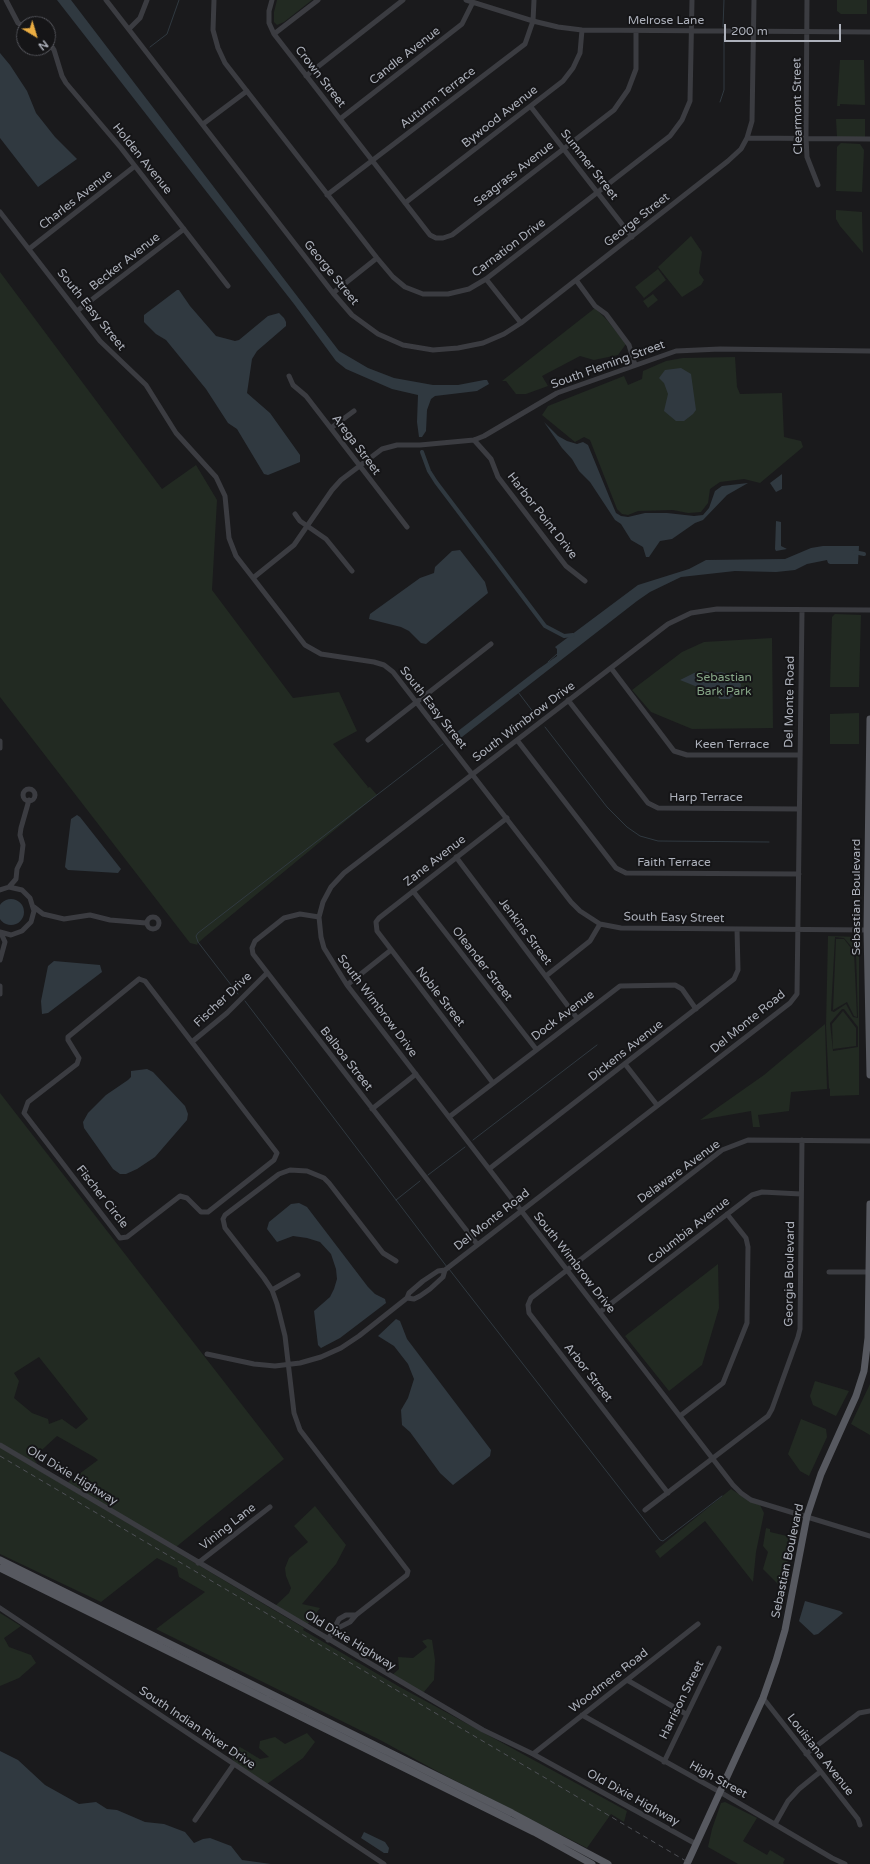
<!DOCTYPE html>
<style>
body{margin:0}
#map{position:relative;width:870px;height:1864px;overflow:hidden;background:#1a1a1c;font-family:"Varela Round",sans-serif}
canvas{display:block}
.north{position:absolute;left:16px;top:16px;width:40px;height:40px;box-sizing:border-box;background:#151517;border:1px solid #525359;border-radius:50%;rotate:142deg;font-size:11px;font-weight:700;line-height:16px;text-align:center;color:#adb1bb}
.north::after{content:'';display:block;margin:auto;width:14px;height:18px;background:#ebad42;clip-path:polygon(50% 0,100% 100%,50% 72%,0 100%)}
.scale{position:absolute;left:724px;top:24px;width:117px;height:18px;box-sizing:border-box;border:2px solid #adb1bb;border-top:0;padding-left:5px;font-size:12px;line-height:14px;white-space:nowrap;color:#adb1bb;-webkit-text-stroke:3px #151517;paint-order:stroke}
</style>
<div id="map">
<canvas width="870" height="1864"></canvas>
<div class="north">N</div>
<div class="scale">200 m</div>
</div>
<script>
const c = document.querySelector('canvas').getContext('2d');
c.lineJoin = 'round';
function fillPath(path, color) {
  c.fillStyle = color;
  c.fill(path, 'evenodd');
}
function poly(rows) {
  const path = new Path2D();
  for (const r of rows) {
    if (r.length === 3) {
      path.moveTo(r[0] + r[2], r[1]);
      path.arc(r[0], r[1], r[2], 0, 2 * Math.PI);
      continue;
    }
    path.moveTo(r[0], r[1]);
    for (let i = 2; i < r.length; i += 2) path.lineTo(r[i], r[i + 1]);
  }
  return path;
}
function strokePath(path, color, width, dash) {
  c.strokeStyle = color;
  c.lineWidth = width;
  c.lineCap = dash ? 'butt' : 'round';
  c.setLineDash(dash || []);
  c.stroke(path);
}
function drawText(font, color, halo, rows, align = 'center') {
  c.font = font + ' "Varela Round",sans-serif';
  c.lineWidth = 4;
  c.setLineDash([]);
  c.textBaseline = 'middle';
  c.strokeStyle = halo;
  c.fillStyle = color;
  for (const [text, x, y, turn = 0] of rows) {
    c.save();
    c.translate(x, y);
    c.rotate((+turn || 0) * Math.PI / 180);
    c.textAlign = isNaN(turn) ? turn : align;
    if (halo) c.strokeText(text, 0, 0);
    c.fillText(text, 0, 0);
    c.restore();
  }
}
fillPath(poly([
 [277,0,312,0,284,22,277,25,274,22,274,12],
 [837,0,867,0,867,14,841,14,837,11],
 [840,60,864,60,865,105,840,104,840,106,837,106],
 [836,119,865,119,865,137,837,137],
 [841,143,860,144,864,150,862,192,836,191,837,147],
 [836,210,862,212,863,253,840,226,836,219],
 [691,236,702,252,699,273,704,280,701,285,682,297,658,267],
 [658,269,666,280,644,298,635,287],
 [0,272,162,489,196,465,217,500,212,590,293,698,339,692,357,731,333,744,368,787,367,788,370,787,377,795,206,936,197,944,198,945,190,943,0,697],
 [653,294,658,300,648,308,643,301],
 [595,308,607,320,626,344,618,355,594,360,580,356,542,376,548,386,526,394,516,394,506,381,502,381],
 [735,357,737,387,740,394,782,393,784,437,801,441,803,447,760,483,744,479,720,482,710,489,708,503,701,512,688,513,673,510,638,511,628,515,622,514,617,509,590,440,584,437,575,442,542,415,548,406,624,376,628,385,642,379,643,371,666,361,683,358],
 [835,614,861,615,859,687,830,687,832,617],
 [772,638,773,728,692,729,651,712,632,690,682,652,704,642],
 [859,713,859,744,830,744,830,714],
 [828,936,859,937,859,1095,830,1096,830,1089,829,1088,826,1026],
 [835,937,844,938,856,952,858,1018,853,1017,846,1004,834,1012,831,1011],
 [842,1009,844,1009,858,1027,858,1047,833,1051,830,1023],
 [836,939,844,939,854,952,857,1017,854,1016,847,1002,833,1010],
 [843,1011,856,1028,856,1046,833,1049,832,1024],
 [825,1024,827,1089,791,1092,789,1111,758,1115,760,1127,753,1127,751,1111,700,1120,764,1075],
 [0,1093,284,1459,176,1547,67,1483,98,1460,94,1457,57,1436,33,1458,38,1465,0,1443],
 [39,1357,88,1419,76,1429,62,1419,49,1424,48,1419,32,1413,14,1398,19,1381,14,1373],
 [718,1264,719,1308,702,1365,669,1391,625,1336],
 [815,1381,849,1391,836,1416,813,1405,810,1396],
 [870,1384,870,1435,851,1424],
 [801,1419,826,1429,827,1437,809,1476,800,1471,788,1454],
 [0,1447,304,1628,303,1630,398,1686,627,1811,624,1822,611,1814,587,1848,444,1775,382,1741,156,1629,205,1592,179,1577,177,1568,157,1558,101,1602,0,1554],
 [731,1489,751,1502,760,1505,764,1513,756,1552,753,1582,705,1521,660,1558,655,1551],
 [315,1506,346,1545,336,1564,302,1604,320,1608,307,1625,275,1606,289,1593,291,1588,286,1576,285,1568,289,1558,308,1542,294,1526],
 [795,1522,796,1522,782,1588,763,1569,768,1552,763,1546,766,1528,770,1529,770,1532,791,1537],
 [0,1613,21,1626,4,1638,9,1647,31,1655,36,1663,19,1678,0,1686],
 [428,1639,432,1640,435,1660,434,1680,423,1693,392,1675,399,1669,398,1657,413,1658,427,1647,422,1641],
 [307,1733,315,1742,303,1758,267,1784,235,1763,229,1752,240,1747,260,1759,269,1757,259,1748,260,1741,275,1737,285,1744],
 [725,1802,757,1818,743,1841,767,1855,770,1850,785,1859,783,1863,784,1864,738,1864,708,1847,712,1829,721,1803]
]), '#222a22');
fillPath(poly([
 [57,0,71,0,339,351,368,368,394,378,433,385,458,385,484,380,487,380,489,384,477,391,435,396,431,399,427,410,426,431,422,437,419,437,417,422,418,395,392,389,346,369,336,361,294,304],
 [0,53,10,65,27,91,36,113,55,137,77,159,38,187,0,138],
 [177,290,179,290,190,306,216,336,235,341,239,340,268,316,279,313,284,318,286,322,286,326,257,351,252,359,247,393,270,413,300,455,300,462,268,475,264,474,237,429,228,423,206,389,166,340,156,334,144,322,144,315],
 [681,368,691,374,696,410,693,414,684,421,676,421,664,411,668,394,664,383,659,378,665,370],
 [544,422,558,436,567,441,577,444,583,442,588,445,613,506,616,513,621,516,628,517,645,513,667,513,694,516,703,515,709,508,715,491,722,486,748,483,727,495,703,520,695,523,672,539,660,541,649,557,646,557,643,547,631,540,621,524,615,520,590,482,579,471,572,459,562,448],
 [782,474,782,489,776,492,770,483],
 [776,521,781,522,781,546,787,549,776,551,775,549],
 [823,546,859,546,858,564,830,564,828,563,827,560,807,564,795,570,776,572,735,571,681,577,650,592,637,601,462,737,457,740,449,738,537,670,557,656,557,649,555,647,638,585,689,569,706,560,785,559,811,548],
 [460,550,485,582,488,593,426,644,421,643,409,631,401,627,369,619,370,614,420,578,434,573,435,567,452,551],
 [705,671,711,673,721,672,732,675,741,684,740,691,730,699,720,699,715,694,680,680,694,673],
 [77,815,80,817,121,869,118,873,68,870,65,867,71,819],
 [11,912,13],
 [54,961,100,965,102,972,48,1013,42,1014,41,1001,48,966],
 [147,1069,153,1072,185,1106,188,1114,187,1120,155,1157,137,1169,126,1174,120,1174,113,1169,84,1128,83,1122,88,1113,106,1095,128,1080,131,1077,131,1071],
 [299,1203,307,1207,368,1287,375,1294,385,1299,386,1303,340,1338,321,1348,318,1345,314,1311,330,1297,334,1289,337,1279,336,1269,331,1254,320,1242,307,1238,293,1236,277,1242,267,1229,269,1222,291,1204],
 [396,1319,400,1321,407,1339,491,1450,490,1456,453,1485,440,1473,410,1432,402,1425,401,1410,408,1398,414,1379,408,1364,394,1346,378,1336],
 [805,1601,840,1611,843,1613,818,1634,814,1635,799,1621],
 [0,1751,18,1760,45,1785,79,1804,96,1802,107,1809,117,1810,145,1822,164,1824,185,1832,194,1843,203,1839,210,1838,231,1846,242,1860,271,1864,0,1864],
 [364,1832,385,1842,389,1848,388,1853,384,1853,361,1838]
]), '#303940');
strokePath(poly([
 [723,27,724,0],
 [150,47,167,34,179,0],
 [720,102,724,90,724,36],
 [548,662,557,654],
 [518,692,537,717],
 [545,727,607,807,627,827,640,836,658,841,769,842],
 [238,994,198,942,196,936,198,933,443,744],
 [245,1001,447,1267],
 [473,1140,597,1045],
 [428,1175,465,1147],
 [396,1200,420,1181],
 [449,1269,660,1540,663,1541,722,1496]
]), '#303940', 1);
strokePath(poly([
 [422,452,429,471,436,482,545,626,564,636,573,635],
 [854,552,864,554]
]), '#303940', 4);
strokePath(poly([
 [6,0,18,23,24,27],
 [106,0,333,293,352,315,378,334,403,345,433,350,458,348,483,343,504,334,521,323,728,161,741,149,747,138,752,121,754,0],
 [214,0,213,30,218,48,225,63,377,258,393,277,405,287,423,294,448,294,469,289,486,279,670,136,682,120,690,101,692,0],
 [272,0,269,11,269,23,274,34,430,235,436,238,443,238,452,235,614,110,628,90,636,69,636,31],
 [466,0,533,21,558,27,582,30,870,32],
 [807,0,806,138,807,157,818,185],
 [129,29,140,18,147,0],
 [274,34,318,0],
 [48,41,54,50,62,76,66,83,121,148,228,286],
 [306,76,403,0],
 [531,107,632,237],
 [340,119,462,24,473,2],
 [203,124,247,91],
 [747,138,870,139],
 [327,195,525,44,533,21,534,0],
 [405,203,563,81,573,68,580,53,582,30],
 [0,212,100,341,146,385,176,433,216,477,225,496,229,538,236,556,305,645,321,654,374,662,384,665,393,672,571,902,580,911,600,924,621,928,869,930],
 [29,249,135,166],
 [486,279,521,323],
 [576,280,595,306,606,314,629,345,635,365],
 [333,293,377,258],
 [77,311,184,229],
 [289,376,293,385,306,396,407,527],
 [331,428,354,411],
 [474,440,491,459,498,477,566,566,585,581],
 [295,514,300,521,326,539,352,571],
 [253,578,294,545,332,490,341,480,382,449,397,445,420,445,474,440,484,436,557,393,676,351,720,349,870,351],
 [870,610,717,609,691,613,668,624,344,873,331,887,323,902,319,917,321,937,324,948,347,985,733,1485,741,1493,751,1500,870,1536],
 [611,668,674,751,687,755,800,755],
 [568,700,648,803,658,808,799,809],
 [368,740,491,644],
 [517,740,616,868,626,873,799,874],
 [0,741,0,748],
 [29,795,6],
 [456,857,577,1018],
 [9,887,16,879,17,869,21,861,23,845,20,835,21,828,29,800],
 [0,890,9,887,22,890,30,898,34,911,31,922,22,931,11,935,0,932],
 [413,891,536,1049],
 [34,907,43,914,64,919,90,915,110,920,146,923],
 [153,923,6],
 [319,917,300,914,284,918,255,941,252,948,253,954,477,1244],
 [0,960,5,942,1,933],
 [546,976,590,941,600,924],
 [139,979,145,981,277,1153,274,1160,208,1212,201,1212,187,1198,180,1196,127,1237,120,1238,24,1113,28,1102,77,1064,79,1058,68,1040,68,1037,139,979],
 [347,985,391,950],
 [0,986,0,994],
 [193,1041,227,1013,267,973],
 [625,1064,657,1105],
 [493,1083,377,931,376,922,379,918,507,818],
 [372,1109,416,1074],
 [449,1117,620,986,675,985,682,989,696,1009],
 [489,1169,734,979,738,970,737,929],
 [445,1270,790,1003,797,994,802,611],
 [829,1272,870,1272],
 [272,1290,298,1275],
 [407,1298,414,1299,420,1296,430,1289,443,1277,445,1270],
 [600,1312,752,1195,762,1192,801,1194],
 [207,1354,254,1364,275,1366,300,1363,321,1357,341,1348,359,1336,407,1298,409,1293,423,1281,438,1271,445,1270],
 [680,1416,723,1383,747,1323,748,1247,746,1238,727,1214],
 [0,1445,483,1730,533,1754,696,1844],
 [668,1493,529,1313,528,1305,531,1298,722,1150,748,1140,870,1141],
 [645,1510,768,1416,772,1409,798,1337,800,1329,802,1140],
 [198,1563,270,1507],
 [0,1608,384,1864],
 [334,1630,350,1622,356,1615,407,1575,408,1571,300,1430,294,1413,285,1336,277,1304,272,1290,264,1278,225,1228,223,1219,225,1215,279,1174,290,1170,307,1171,324,1178,329,1183,383,1253,396,1261],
 [328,1640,339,1619,346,1615,356,1615],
 [627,1680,686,1714],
 [763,1698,858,1819,860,1825],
 [582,1715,720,1792,832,1858,845,1864],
 [533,1754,698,1624],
 [806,1754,859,1713,870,1711],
 [664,1762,719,1648],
 [195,1820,234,1764],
 [775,1824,788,1801,799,1789,820,1772]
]), '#3b3c41', 5);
strokePath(poly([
 [870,719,867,930,870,1075],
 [0,1560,512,1813,608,1864],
 [0,1568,534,1832,592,1864],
 [687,1864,763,1698,776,1661,785,1630,807,1516,821,1474,856,1396,864,1371,868,1338,870,1204]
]), '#575960', 7);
strokePath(poly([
 [0,1456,691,1864]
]), '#4e5056', 1, [5, 4]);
drawText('12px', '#adb1bb', '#151517', [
 ["Melrose Lane",666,21],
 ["Candle Avenue",405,56,-38],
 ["Crown Street",320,77,52],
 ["Autumn Terrace",438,98,-38],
 ["Clearmont Street",798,106,-91],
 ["Bywood Avenue",500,117,-38],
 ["Holden Avenue",142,159,51],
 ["Summer Street",589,165,52],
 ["Seagrass Avenue",514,174,-38],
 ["Charles Avenue",76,200,-38],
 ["George Street",637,220,-38],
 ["Carnation Drive",509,248,-37],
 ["Becker Avenue",125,262,-38],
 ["George Street",331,273,51],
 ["South Easy Street",91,310,51],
 ["South Fleming Street",608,365,-20],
 ["Arega Street",356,445,53],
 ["Harbor Point Drive",542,516,52],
 ["Del Monte Road",790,702,-89],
 ["South Easy Street",433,708,52],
 ["South Wimbrow Drive",524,722,-37],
 ["Keen Terrace",732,745],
 ["Harp Terrace",706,798],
 ["Zane Avenue",435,861,-38],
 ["Faith Terrace",674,863],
 ["Sebastian Boulevard",857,897,-90],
 ["South Easy Street",674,918,1],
 ["Jenkins Street",525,932,53],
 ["Oleander Street",482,964,52],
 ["Noble Street",440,997,52],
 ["Fischer Drive",223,1000,-43],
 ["South Wimbrow Drive",377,1006,53],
 ["Dock Avenue",563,1016,-37],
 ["Del Monte Road",748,1022,-39],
 ["Dickens Avenue",626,1051,-38],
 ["Balboa Street",346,1059,52],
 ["Delaware Avenue",679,1172,-36],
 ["Fischer Circle",102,1197,52],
 ["Del Monte Road",492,1220,-38],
 ["Columbia Avenue",689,1231,-38],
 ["South Wimbrow Drive",574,1263,52],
 ["Georgia Boulevard",790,1274,-89],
 ["Arbor Street",588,1373,52],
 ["Old Dixie Highway",72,1476,31],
 ["Vining Lane",228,1527,-38],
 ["Sebastian Boulevard",788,1561,-78],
 ["Old Dixie Highway",350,1641,31],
 ["Woodmere Road",609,1681,-38],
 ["Harrison Street",682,1700,-64],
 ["South Indian River Drive",197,1728,34],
 ["Louisiana Avenue",820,1755,52],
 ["High Street",718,1780,29],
 ["Old Dixie Highway",633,1798,29]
]);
drawText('12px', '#85a586', '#151517', [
 ["Sebastian",724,678],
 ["Bark Park",724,692]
]);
</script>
